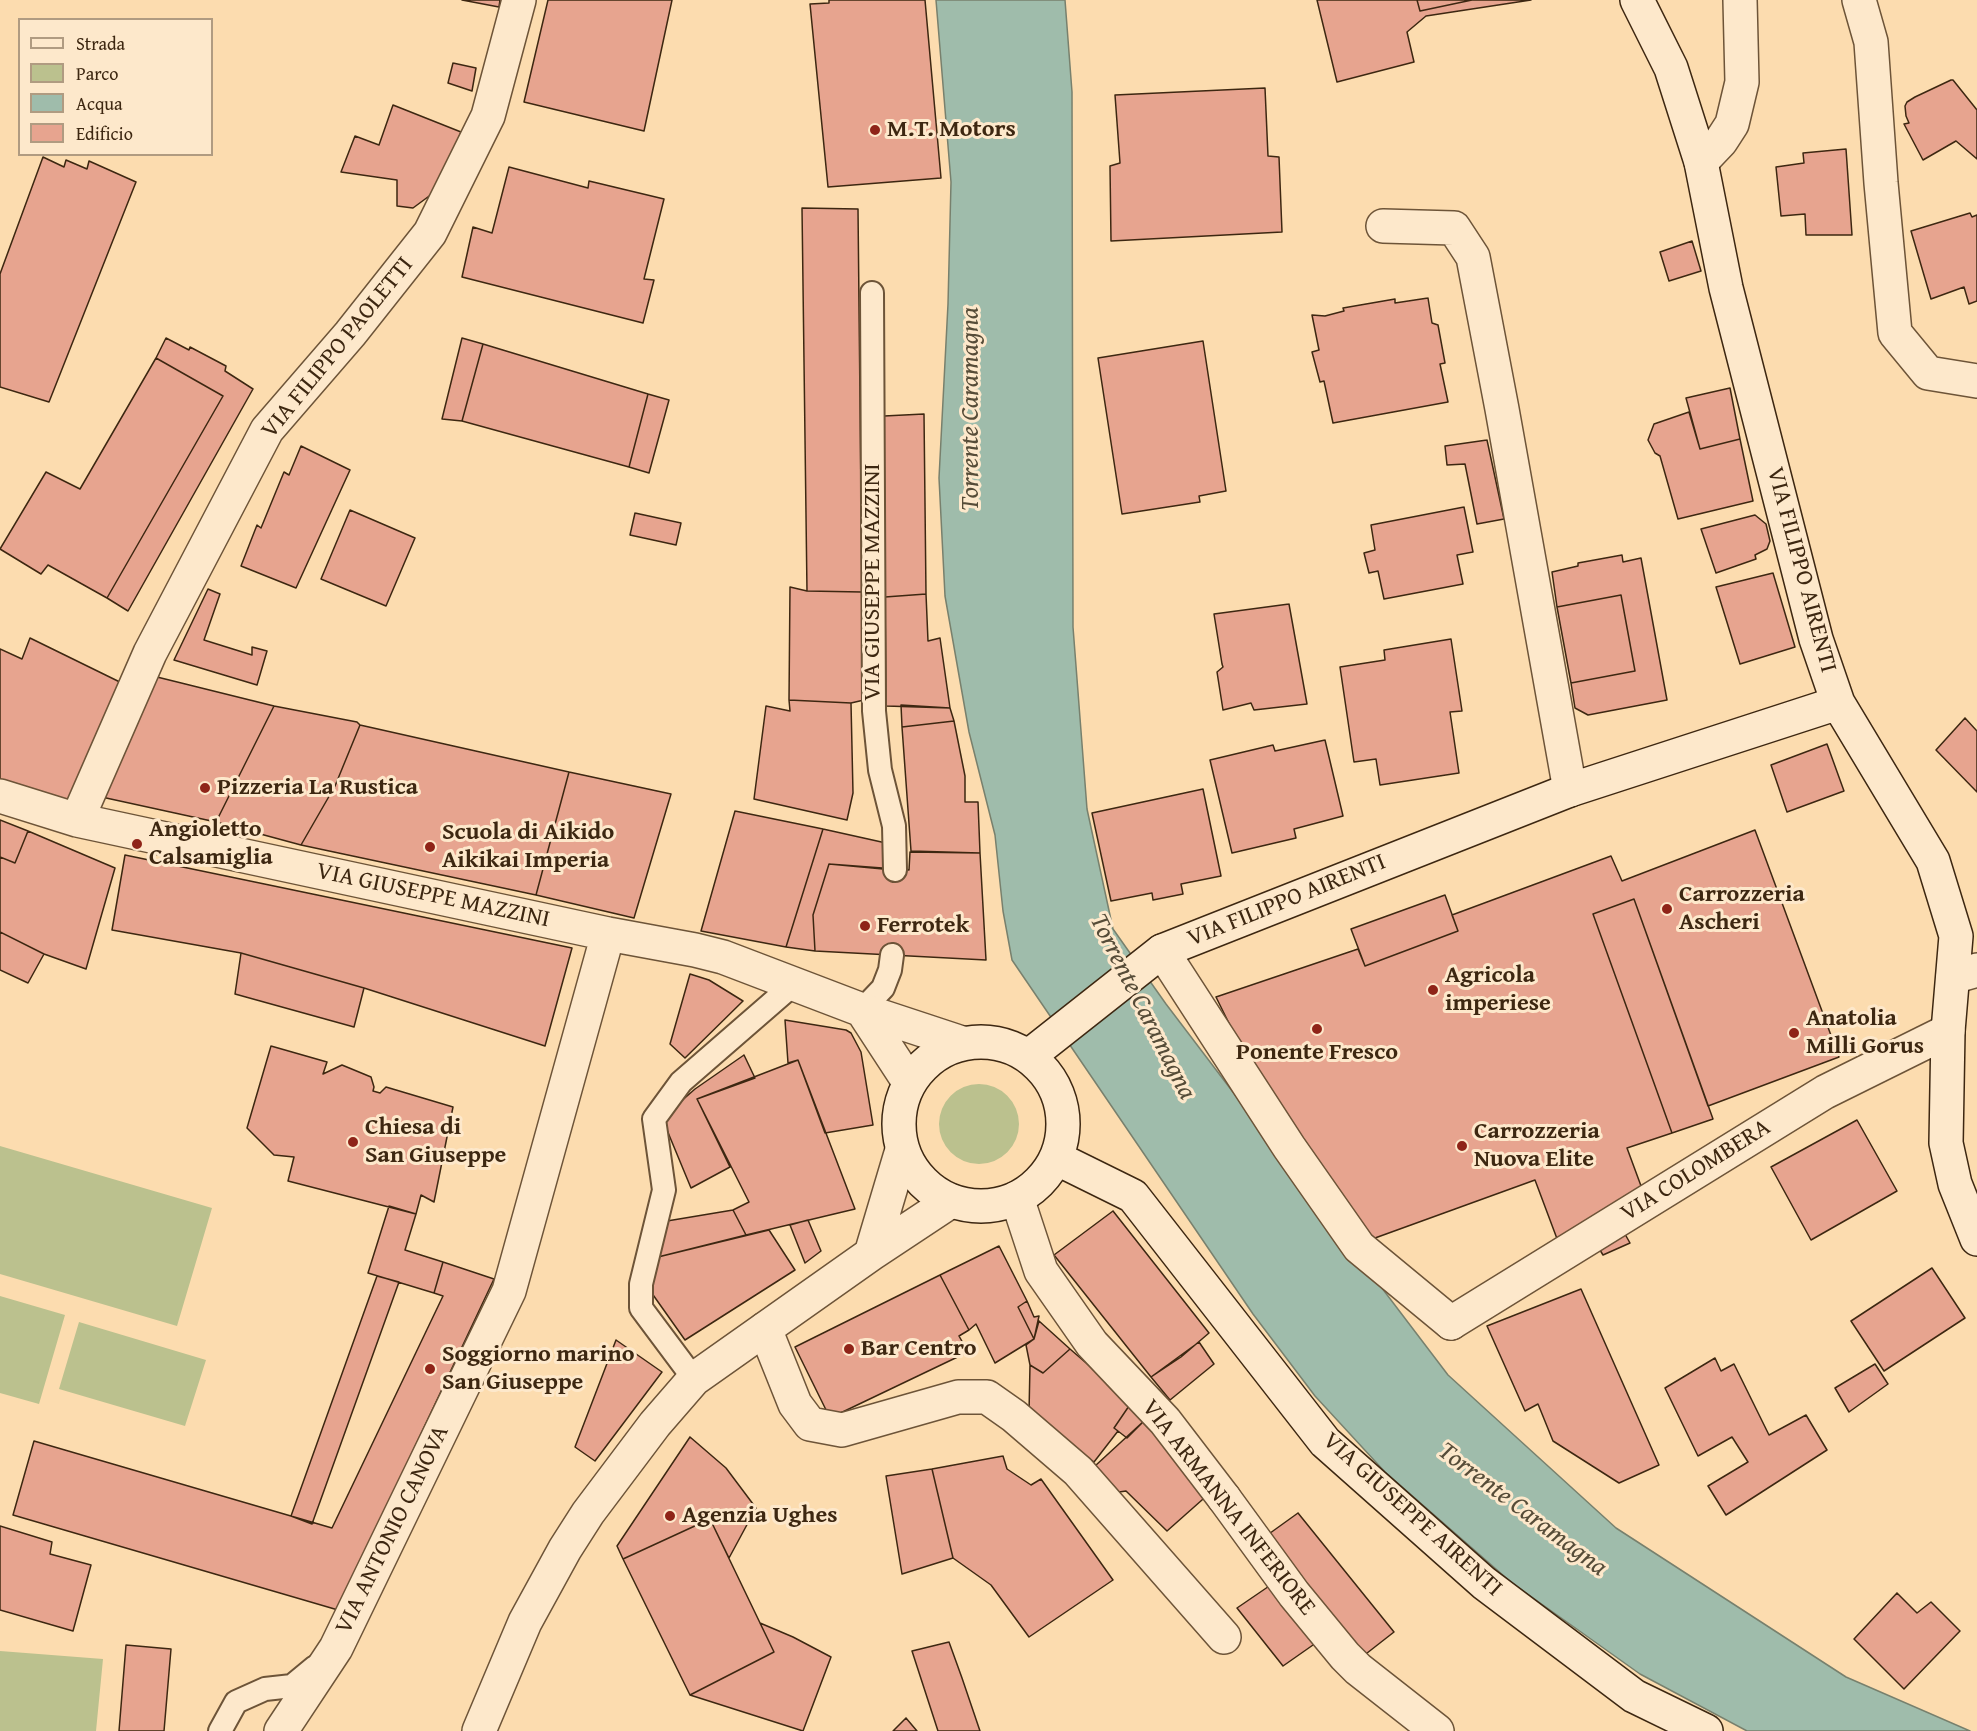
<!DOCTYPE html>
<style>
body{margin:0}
#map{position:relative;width:1977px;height:1731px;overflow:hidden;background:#fcdcaf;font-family:"Gentium Book Plus",serif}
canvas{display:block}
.legend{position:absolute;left:18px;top:18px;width:195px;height:138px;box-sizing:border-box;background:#fde8cb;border:2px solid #b09b81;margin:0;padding:8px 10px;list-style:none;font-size:18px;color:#3d2711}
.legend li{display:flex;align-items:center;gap:12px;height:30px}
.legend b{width:30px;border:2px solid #b09b81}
</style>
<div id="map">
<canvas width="1977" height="1731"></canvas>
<ul class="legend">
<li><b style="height:8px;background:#fde8cb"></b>Strada</li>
<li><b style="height:16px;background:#bbc18e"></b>Parco</li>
<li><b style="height:16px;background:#9fbcab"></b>Acqua</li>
<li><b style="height:16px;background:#e7a48f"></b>Edificio</li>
</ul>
</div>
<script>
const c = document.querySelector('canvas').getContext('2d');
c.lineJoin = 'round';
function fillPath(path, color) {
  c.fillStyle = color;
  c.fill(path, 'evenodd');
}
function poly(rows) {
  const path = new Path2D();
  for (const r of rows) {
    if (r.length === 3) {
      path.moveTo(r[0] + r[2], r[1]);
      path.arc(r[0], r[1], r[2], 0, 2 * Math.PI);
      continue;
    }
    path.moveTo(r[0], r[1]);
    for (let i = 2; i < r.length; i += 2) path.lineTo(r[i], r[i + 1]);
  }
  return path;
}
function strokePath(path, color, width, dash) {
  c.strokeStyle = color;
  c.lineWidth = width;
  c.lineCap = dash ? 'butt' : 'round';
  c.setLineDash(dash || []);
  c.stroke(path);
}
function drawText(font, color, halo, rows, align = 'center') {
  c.font = font + ' "Gentium Book Plus",serif';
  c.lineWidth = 6;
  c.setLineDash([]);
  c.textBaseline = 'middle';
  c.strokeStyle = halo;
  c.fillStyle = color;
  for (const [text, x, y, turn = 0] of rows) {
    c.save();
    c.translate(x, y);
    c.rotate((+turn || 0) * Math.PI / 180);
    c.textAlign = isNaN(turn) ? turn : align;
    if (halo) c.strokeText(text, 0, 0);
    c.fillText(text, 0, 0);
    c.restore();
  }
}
fillPath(poly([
 [979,1124,40],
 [0,1146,212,1208,177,1326,0,1274],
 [0,1296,65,1315,39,1404,0,1393],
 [79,1322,206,1360,185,1426,59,1389],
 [0,1651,103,1659,96,1731,0,1731]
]), '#bbc18e');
const water = poly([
 [936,0,1065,0,1072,92,1073,627,1087,809,1113,929,1166,1004,1448,1375,1616,1528,1846,1677,1970,1731,1747,1731,1640,1674,1512,1583,1385,1472,1315,1396,1253,1314,1012,960,1003,911,995,835,969,732,945,596,939,478,948,304,951,182,936,0]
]);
fillPath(water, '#9fbcab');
strokePath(water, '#78806d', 1.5);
const building = poly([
 [462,0,500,0,499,7,462,0],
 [548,0,672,0,644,131,524,102,548,0],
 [829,0,925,0,941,178,828,187,810,4,829,3,829,0],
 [1317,0,1417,0,1420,11,1472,0,1531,0,1426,16,1407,32,1414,62,1337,82,1317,0],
 [1417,0,1472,0,1420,11,1417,0],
 [453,63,476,68,472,91,448,83,453,63],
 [1951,80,1953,80,1977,110,1977,159,1956,141,1923,160,1904,124,1909,123,1906,116,1905,106,1907,102,1915,97,1951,80],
 [1265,88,1268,156,1279,157,1282,232,1111,241,1110,166,1120,163,1115,95,1265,88],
 [393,105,461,132,440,188,413,208,397,206,397,180,341,172,355,136,379,145,393,105],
 [1846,149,1852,235,1806,235,1805,214,1781,216,1776,167,1804,163,1803,153,1846,149],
 [43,157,64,167,66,160,87,169,89,161,136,182,49,402,0,387,0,274,43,157],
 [509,167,588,188,589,181,664,199,644,279,654,280,643,323,462,277,473,227,492,233,509,167],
 [802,208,858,209,862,592,807,591,802,208],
 [1970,213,1972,217,1977,215,1977,301,1969,304,1964,287,1931,299,1911,231,1970,213],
 [1692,241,1701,271,1669,281,1660,252,1692,241],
 [1428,298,1432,323,1438,325,1445,363,1440,364,1448,402,1333,423,1324,381,1320,382,1312,352,1319,350,1312,315,1325,316,1344,311,1343,308,1395,299,1395,303,1428,298],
 [166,338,189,350,190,347,226,366,225,371,253,389,128,611,107,598,223,396,156,358,166,338],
 [462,338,483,344,462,421,442,419,462,338],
 [1203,341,1226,491,1199,496,1200,502,1122,514,1098,358,1203,341],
 [483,344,648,394,629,467,462,421,483,344],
 [156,358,223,396,107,598,48,565,41,574,0,549,46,472,80,489,156,358],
 [1730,388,1740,439,1700,449,1686,398,1730,388],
 [648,394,669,400,649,473,629,467,648,394],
 [1689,412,1700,449,1740,439,1753,501,1678,519,1660,456,1655,453,1648,440,1654,424,1689,412],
 [924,414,926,594,885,597,884,416,924,414],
 [1487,440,1504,519,1477,524,1465,464,1447,465,1445,446,1487,440],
 [301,446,350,470,296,588,241,566,257,525,261,528,284,472,289,475,301,446],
 [1464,507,1473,552,1457,555,1463,584,1384,599,1378,571,1369,573,1364,553,1375,550,1371,525,1464,507],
 [350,510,415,538,386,606,321,579,350,510],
 [635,513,681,523,676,545,630,535,635,513],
 [1755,515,1766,524,1770,541,1767,549,1755,555,1756,559,1716,573,1701,529,1755,515],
 [1622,555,1623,562,1641,558,1667,700,1588,715,1575,708,1571,683,1635,671,1621,595,1557,607,1552,572,1578,566,1578,563,1622,555],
 [1773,573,1795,647,1740,664,1716,587,1773,573],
 [790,587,807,591,862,592,864,700,851,703,789,700,790,587],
 [208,589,220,594,204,640,252,655,252,647,267,651,257,685,174,660,208,589],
 [926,594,928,641,940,638,950,708,886,706,885,597,926,594],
 [1621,595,1635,671,1571,683,1557,607,1621,595],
 [1289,604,1307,704,1254,710,1251,703,1223,710,1217,672,1223,667,1222,664,1214,614,1289,604],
 [30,638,130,687,69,810,0,781,0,649,22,659,30,638],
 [1451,639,1462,711,1450,712,1459,773,1380,785,1376,759,1354,762,1340,667,1385,660,1384,650,1451,639],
 [149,675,274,706,216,822,97,796,149,675],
 [789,700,851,703,853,793,847,820,754,799,766,706,790,711,789,700],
 [901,705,950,708,954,721,902,727,901,705],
 [274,706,357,722,360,725,335,786,301,845,216,822,274,706],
 [1965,718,1977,731,1977,792,1936,750,1965,718],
 [954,721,965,776,965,802,978,802,980,853,911,851,902,727,954,721],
 [360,725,569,772,536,895,301,845,335,786,360,725],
 [1325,740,1343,816,1294,829,1296,838,1232,853,1210,760,1273,745,1275,751,1325,740],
 [1827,744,1844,791,1787,812,1771,765,1827,744],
 [569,772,671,794,634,918,536,895,569,772],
 [1203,789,1221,876,1181,884,1183,894,1153,900,1152,893,1111,901,1092,813,1203,789],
 [735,811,823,829,786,947,701,931,735,811],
 [0,820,28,831,15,863,0,857,0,820],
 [823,829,886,843,883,869,829,864,813,915,815,951,786,947,823,829],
 [1755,830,1839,1057,1708,1106,1634,899,1593,914,1672,1133,1627,1148,1644,1194,1559,1244,1535,1180,1364,1242,1277,1121,1216,997,1358,949,1365,966,1458,931,1452,915,1611,856,1622,881,1755,830],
 [28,831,115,868,86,969,44,954,0,932,0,857,15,863,28,831],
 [910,852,980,853,986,960,815,951,813,915,829,864,909,870,910,852],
 [125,855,572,948,545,1046,364,988,241,953,112,930,125,855],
 [1445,895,1458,931,1365,966,1351,929,1445,895],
 [1634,899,1713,1119,1672,1133,1593,914,1634,899],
 [0,932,44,954,28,983,0,970,0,932],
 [241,953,364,988,354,1027,235,994,241,953],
 [690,974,709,980,743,1001,685,1058,670,1044,690,974],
 [785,1020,846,1030,851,1033,861,1052,873,1125,825,1133,798,1060,788,1063,785,1020],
 [271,1046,327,1062,323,1074,342,1065,371,1077,374,1087,373,1091,380,1093,386,1087,453,1107,434,1202,421,1195,416,1214,288,1181,294,1157,274,1155,247,1128,271,1046],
 [744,1055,755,1078,697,1099,730,1167,691,1188,662,1118,695,1089,744,1055],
 [798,1060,855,1209,746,1235,733,1210,749,1202,697,1099,798,1060],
 [1857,1120,1897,1191,1811,1240,1771,1167,1857,1120],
 [389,1206,416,1214,405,1250,443,1262,434,1293,368,1273,389,1206],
 [733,1210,746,1235,658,1257,667,1221,733,1210],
 [1113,1211,1209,1333,1181,1357,1151,1377,1054,1255,1113,1211],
 [808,1220,821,1251,805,1263,790,1225,808,1220],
 [1621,1227,1630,1243,1603,1255,1594,1240,1621,1227],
 [769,1230,795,1270,685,1340,651,1292,658,1257,769,1230],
 [999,1246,1027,1301,1018,1307,1034,1339,995,1363,976,1324,969,1330,940,1275,999,1246],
 [443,1262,494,1279,338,1610,13,1515,34,1441,332,1528,443,1296,434,1293,443,1262],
 [1932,1268,1965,1318,1884,1371,1851,1321,1932,1268],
 [940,1275,969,1330,959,1336,968,1352,830,1418,795,1347,940,1275],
 [377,1276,399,1282,312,1524,291,1516,377,1276],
 [1581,1289,1659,1465,1619,1483,1553,1441,1538,1404,1525,1411,1487,1326,1581,1289],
 [1027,1301,1034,1317,1039,1316,1034,1339,1018,1307,1027,1301],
 [1039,1321,1070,1349,1043,1373,1030,1365,1026,1345,1034,1339,1039,1321],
 [616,1340,662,1372,595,1461,575,1447,616,1340],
 [1199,1342,1214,1364,1170,1400,1151,1377,1199,1342],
 [1070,1349,1122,1394,1129,1406,1114,1428,1118,1431,1094,1462,1029,1413,1030,1365,1043,1373,1070,1349],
 [1715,1358,1721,1371,1734,1364,1769,1435,1806,1415,1827,1450,1726,1515,1708,1486,1748,1462,1732,1437,1698,1456,1665,1388,1715,1358],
 [1875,1364,1888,1384,1849,1412,1835,1388,1875,1364],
 [1129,1406,1145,1420,1127,1438,1114,1428,1129,1406],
 [1145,1420,1211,1492,1167,1531,1126,1491,1119,1492,1095,1466,1145,1420],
 [690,1437,726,1468,756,1508,729,1558,710,1519,623,1559,617,1546,690,1437],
 [1003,1456,1007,1469,1031,1485,1041,1479,1113,1580,1029,1637,991,1585,953,1558,932,1469,1003,1456],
 [932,1469,953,1558,902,1574,886,1476,932,1469],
 [1298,1513,1394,1632,1362,1657,1266,1536,1298,1513],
 [710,1519,774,1652,690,1695,623,1559,710,1519],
 [0,1526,52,1542,50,1554,91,1565,73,1631,0,1610,0,1526],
 [1278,1580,1323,1638,1283,1666,1237,1608,1278,1580],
 [1897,1593,1917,1613,1931,1602,1960,1631,1904,1689,1854,1639,1897,1593],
 [760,1623,793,1637,831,1657,803,1731,690,1695,774,1652,760,1623],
 [949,1642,962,1678,980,1731,938,1731,912,1651,949,1642],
 [126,1645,171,1649,164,1731,119,1731,126,1645],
 [906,1718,917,1731,893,1731,906,1718]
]);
fillPath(building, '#e7a48f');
strokePath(building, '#3d2711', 1.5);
const service = poly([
 [872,293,874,711,880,770,894,826,895,870],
 [862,1010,883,988,890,970,892,955],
 [694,1379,641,1308,641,1284,664,1190,654,1119,681,1082,795,983],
 [220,1731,236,1702,265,1689,292,1686,315,1667]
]);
const pedestrian = poly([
 [1162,951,1289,1147,1359,1247,1451,1323],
 [1224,1498,1294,1594,1345,1656,1358,1669,1437,1731]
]);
const minor = poly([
 [1859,0,1871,42,1881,183,1895,333,1928,373,1977,381],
 [1701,162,1721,141,1732,124,1742,82,1740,0],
 [1383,226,1454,228,1473,257,1502,409,1570,790],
 [0,796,77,820,608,934,695,950,723,957,862,1010,962,1043],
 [77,820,150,653,267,430,350,334,430,233,488,116,519,0],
 [1953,977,1977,970],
 [862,1010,909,1082],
 [1017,1198,1041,1271,1092,1344,1165,1421,1224,1498],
 [1451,1323,1825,1092,1948,1031],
 [765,1329,795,1404,810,1424,842,1430,958,1397,987,1397,1014,1416,1078,1471,1224,1637],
 [281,1731,336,1648,509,1291,608,934]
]);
const tertiary = poly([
 [871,1254,902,1150],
 [479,1731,525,1622,565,1549,588,1513,655,1424,694,1379,871,1254,951,1201]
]);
const secondary = poly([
 [1637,0,1671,68,1701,162,1726,288,1816,639,1838,703,1933,861,1956,936,1948,1031,1946,1143,1955,1184,1977,1239],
 [981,1124,82],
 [1029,1056,1162,951,1570,790,1838,703],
 [1056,1158,1133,1196,1325,1442,1484,1583,1634,1696,1706,1731]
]);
strokePath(service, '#6d5438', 26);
strokePath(pedestrian, '#6d5438', 36);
strokePath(minor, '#6d5438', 36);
strokePath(tertiary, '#6d5438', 36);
strokePath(secondary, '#3d2711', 36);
strokePath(service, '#fde8cb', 22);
strokePath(pedestrian, '#fde8cb', 33);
strokePath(minor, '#fde8cb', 33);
strokePath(tertiary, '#fde8cb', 33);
strokePath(secondary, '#fde8cb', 33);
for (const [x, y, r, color] of [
 [875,130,6,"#8f2418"],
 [205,788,6,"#8f2418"],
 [137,844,6,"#8f2418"],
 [430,847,6,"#8f2418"],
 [1667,909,6,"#8f2418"],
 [865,926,6,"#8f2418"],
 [1433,990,6,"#8f2418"],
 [1317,1029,6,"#8f2418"],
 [1794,1033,6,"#8f2418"],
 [353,1142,6,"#8f2418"],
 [1462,1146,6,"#8f2418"],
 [849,1349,6,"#8f2418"],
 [430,1369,6,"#8f2418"],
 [670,1516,6,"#8f2418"]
]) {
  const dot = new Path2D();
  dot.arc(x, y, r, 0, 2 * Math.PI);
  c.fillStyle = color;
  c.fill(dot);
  strokePath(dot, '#fde8cb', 2);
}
drawText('bold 24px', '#3d2711', '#fde8cb', [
 ["M.T. Motors",887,130],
 ["Pizzeria La Rustica",217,788],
 ["Angioletto",149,830],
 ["Calsamiglia",149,858],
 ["Scuola di Aikido",442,833],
 ["Aikikai Imperia",442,861],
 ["Carrozzeria",1679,895],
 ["Ascheri",1679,923],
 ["Ferrotek",877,926],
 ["Agricola",1445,976],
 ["imperiese",1445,1004],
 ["Anatolia",1806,1019],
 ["Milli Gorus",1806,1047],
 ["Ponente Fresco",1317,1053,"center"],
 ["Chiesa di",365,1128],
 ["San Giuseppe",365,1156],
 ["Carrozzeria",1474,1132],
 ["Nuova Elite",1474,1160],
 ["Bar Centro",861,1349],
 ["Soggiorno marino",442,1355],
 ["San Giuseppe",442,1383],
 ["Agenzia Ughes",682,1516]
], 'left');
drawText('24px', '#3d2711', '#fde8cb', [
 ["VIA FILIPPO PAOLETTI",338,348,-51],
 ["VIA FILIPPO AIRENTI",1801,570,75],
 ["VIA GIUSEPPE MAZZINI",873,582,-90],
 ["VIA GIUSEPPE MAZZINI",433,896,12],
 ["VIA FILIPPO AIRENTI",1287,901,-22],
 ["VIA COLOMBERA",1696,1171,-32],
 ["VIA ARMANNA INFERIORE",1228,1508,52],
 ["VIA GIUSEPPE AIRENTI",1412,1515,42],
 ["VIA ANTONIO CANOVA",393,1530,-64]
]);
drawText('italic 26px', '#564c38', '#fde8cb', [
 ["Torrente Caramagna",971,409,-90],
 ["Torrente Caramagna",1142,1007,63],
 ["Torrente Caramagna",1522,1510,37]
]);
</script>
